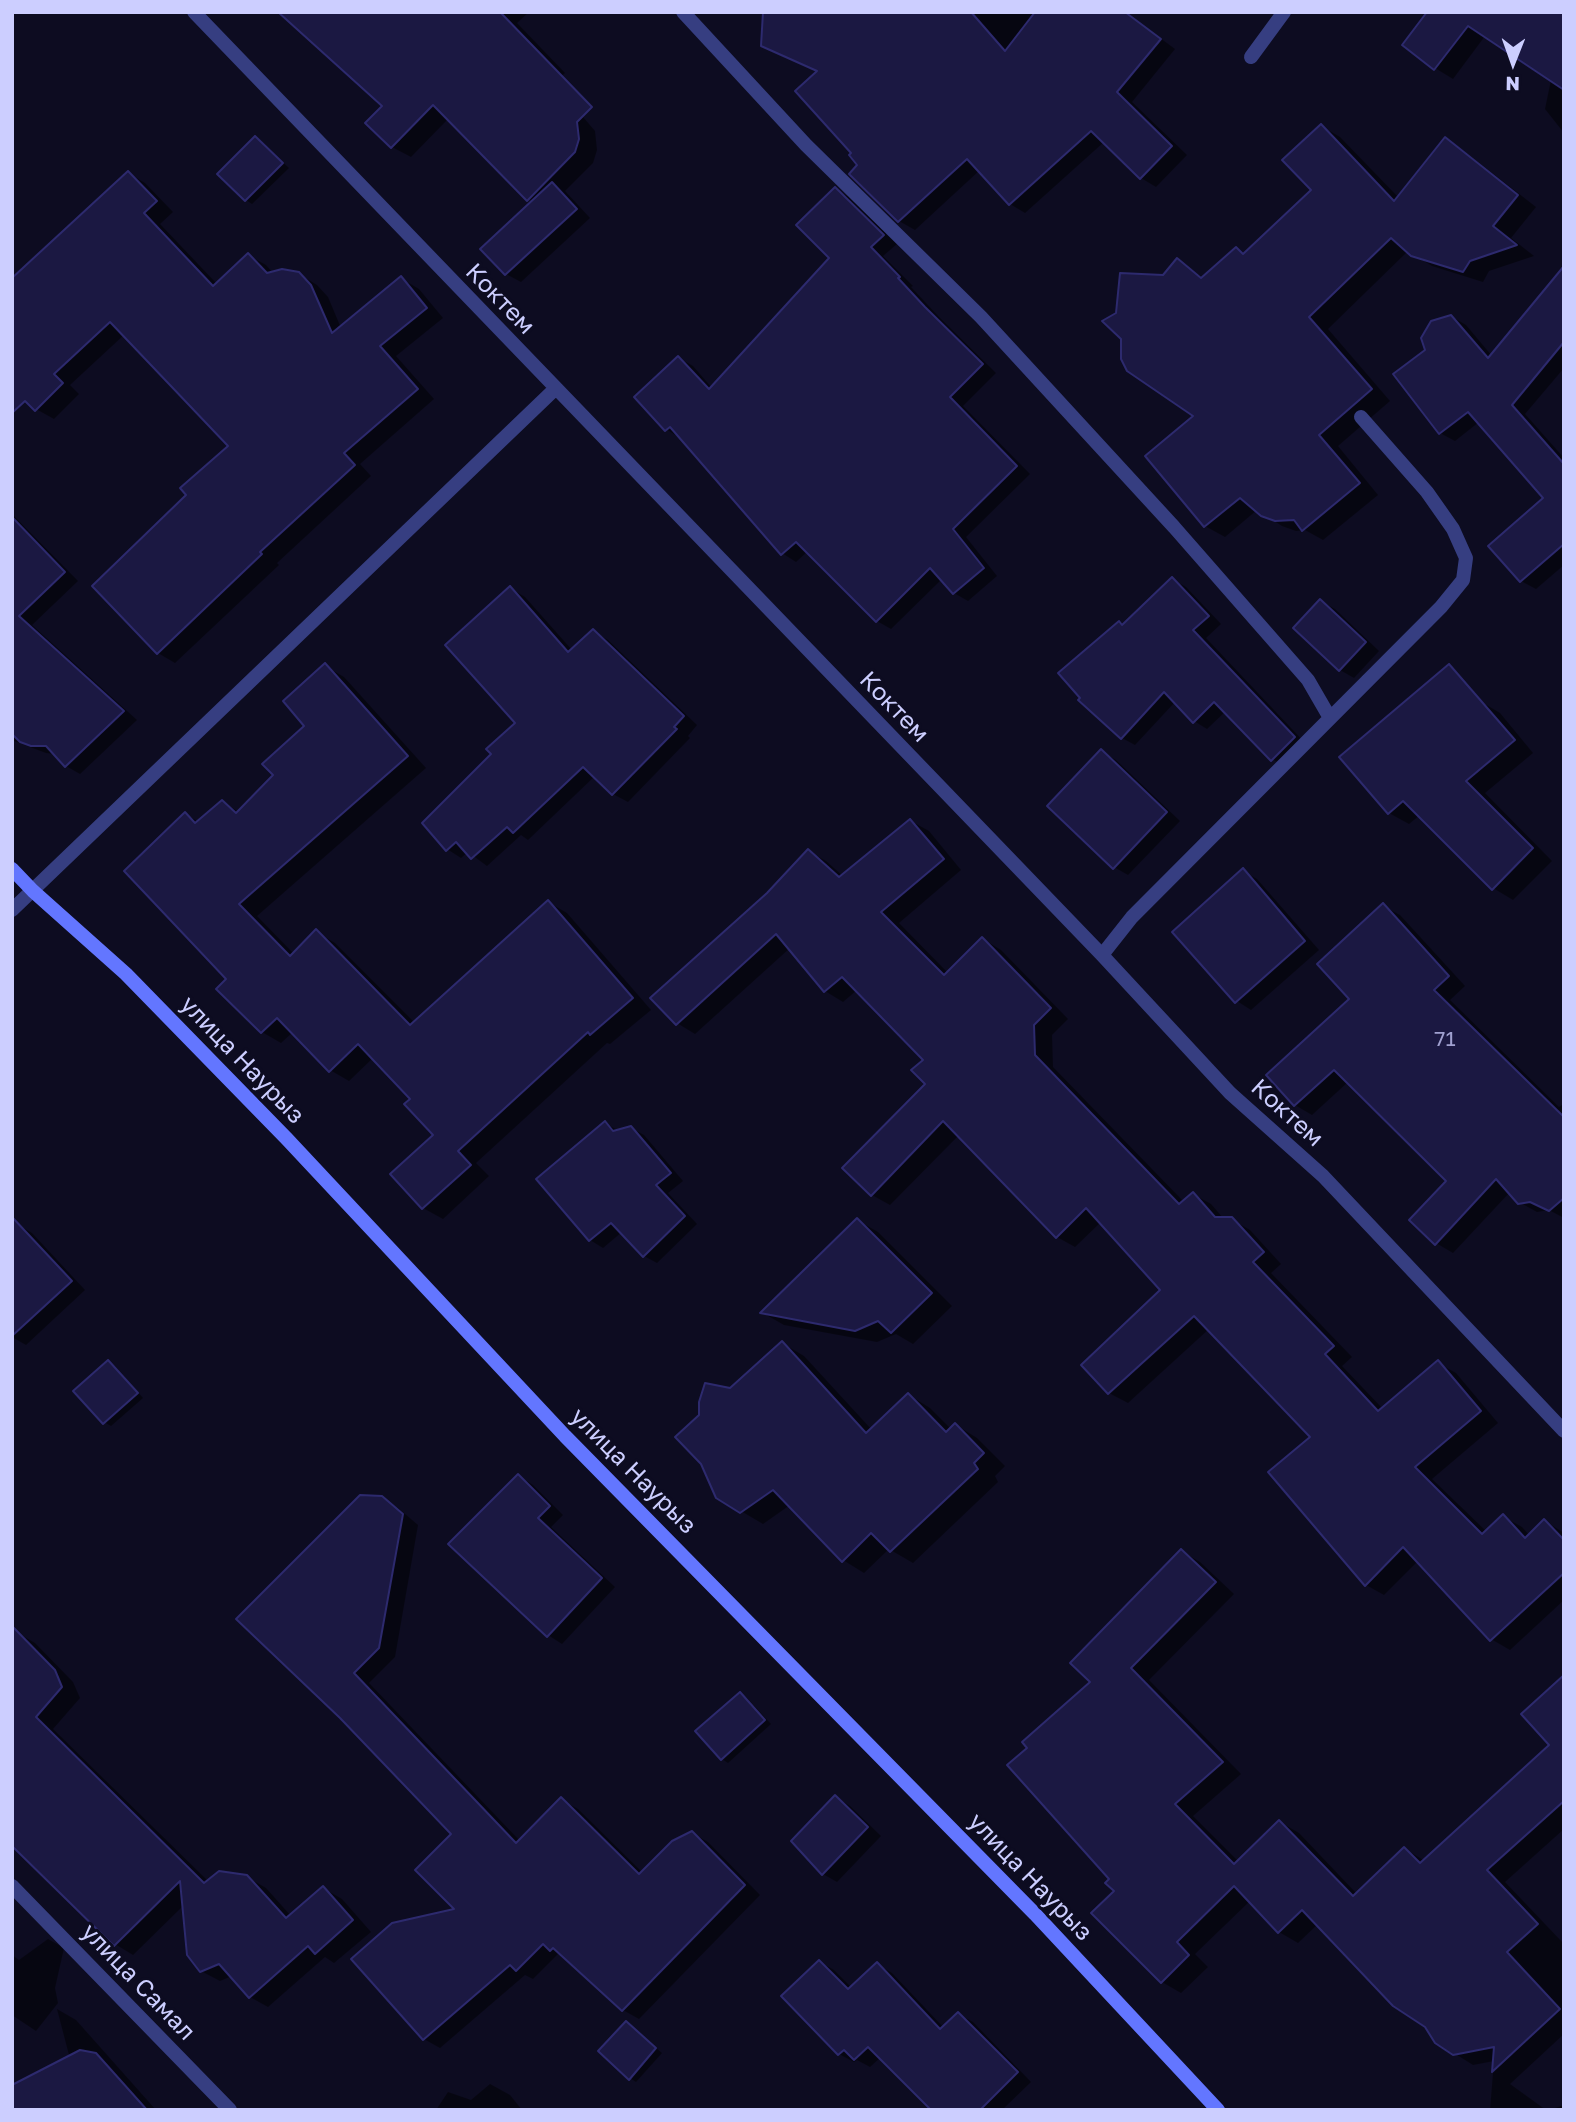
<!DOCTYPE html>
<meta charset="utf-8">
<style>
body{margin:0}
#map{position:relative;width:1576px;height:2122px;overflow:hidden;background:#0d0c21;font-family:"Golos Text",sans-serif}
canvas{display:block}
.frame{position:absolute;inset:0;border:14px solid #ccceff;pointer-events:none}
.north{position:absolute;left:1478px;top:28px;width:70px;height:70px;-webkit-text-stroke:5px #0d0c21;paint-order:stroke;rotate:181deg;font-size:19px;font-weight:700;line-height:28px;text-align:center;color:#ccceff}
.north::after{content:'';display:block;margin:auto;width:24px;height:32px;background:#ccceff;clip-path:polygon(50% 0,100% 100%,50% 72%,0 100%)}
</style>
<div id="map">
<canvas width="1576" height="2122"></canvas>
<div class="frame"></div>
<div class="north">N</div>
</div>
<script>
const c = document.querySelector('canvas').getContext('2d');
c.lineJoin = 'round';
function fillPath(path, color) {
  c.fillStyle = color;
  c.fill(path, 'evenodd');
}
function poly(rows) {
  const path = new Path2D();
  for (const r of rows) {
    path.moveTo(r[0], r[1]);
    for (let i = 2; i < r.length; i += 2) path.lineTo(r[i], r[i + 1]);
  }
  return path;
}
function strokePath(path, color, width, dash) {
  c.strokeStyle = color;
  c.lineWidth = width;
  c.lineCap = dash ? 'butt' : 'round';
  c.setLineDash(dash || []);
  c.stroke(path);
}
function drawText(font, color, halo, rows, align = 'center') {
  c.font = font + ' "Golos Text",sans-serif';
  c.lineWidth = 6;
  c.setLineDash([]);
  c.textBaseline = 'middle';
  c.strokeStyle = halo;
  c.fillStyle = color;
  for (const [text, x, y, turn = 0] of rows) {
    c.save();
    c.translate(x, y);
    c.rotate((+turn || 0) * Math.PI / 180);
    c.textAlign = isNaN(turn) ? turn : align;
    if (halo) c.strokeText(text, 0, 0);
    c.fillText(text, 0, 0);
    c.restore();
  }
}
fillPath(poly([
 [280,12,529,12,517,23,565,73,554,83,595,131,597,150,593,163,565,191,590,218,521,282,506,274,483,249,532,202,448,119,411,157,392,147,368,123,384,106],
 [765,12,1125,12,1175,49,1132,102,1187,155,1156,187,1141,178,1104,142,1025,213,1010,204,980,170,915,230,899,221,853,153,819,72,763,45],
 [1429,12,1564,12,1564,133,1545,109,1551,80,1485,36,1453,79,1435,68],
 [1321,126,1340,137,1399,198,1445,140,1464,151,1536,207,1511,238,1534,256,1489,271,1483,282,1432,266,1408,251,1328,329,1390,401,1338,446,1378,495,1323,540,1305,530,1296,531,1282,526,1257,510,1225,537,1205,526,1147,456,1196,416,1123,338,1117,314,1164,277,1177,261,1204,278,1236,249,1245,254,1313,191],
 [256,138,289,168,252,204,246,200],
 [128,173,145,183,173,212,160,224,217,284,248,255,266,265,273,273,299,274,317,285,328,297,341,328,402,279,419,289,443,318,396,356,434,399,360,464,371,476,277,563,279,565,175,663,158,653,189,495,230,446,125,334,70,385,79,394,54,419,36,409],
 [835,189,849,197,897,244,883,256,913,286,911,287,939,317,996,373,963,406,1030,474,966,537,997,576,968,601,954,593,942,579,891,629,877,621,808,551,796,562,782,553,680,438,666,429,679,358,693,366,712,388,831,258],
 [1564,269,1564,368,1525,414,1564,458,1564,565,1536,589,1521,581,1490,546,1546,498,1479,422,1455,441,1440,433,1427,351,1451,316,1466,325,1492,356],
 [12,514,78,581,32,625,137,720,80,774,66,766,55,754,46,753,14,741,12,743],
 [1172,579,1186,587,1221,624,1206,638,1308,746,1286,767,1272,759,1226,711,1207,729,1194,721,1175,702,1135,745,1122,738,1119,623,1124,626],
 [510,588,525,597,572,650,593,631,608,640,697,725,688,736,690,738,628,802,613,794,595,776,528,840,521,835,487,866,468,852,461,858,447,849,494,754,517,723],
 [1320,601,1335,609,1379,651,1354,678,1340,670],
 [325,666,344,677,426,768,257,916,294,954,316,932,335,943,415,1023,548,902,567,913,651,1010,610,1044,607,1043,476,1163,489,1176,443,1219,423,1208,393,1174,436,1135,412,1099,373,1058,349,1081,330,1070,293,1032,281,1043,262,1032,219,989,229,979,185,814,199,822,222,802,239,812,275,775,307,726],
 [1480,701,1500,713,1533,753,1485,793,1552,861,1513,900,1493,888,1420,815,1409,824,1389,813],
 [1102,752,1116,760,1180,821,1128,875,1114,867],
 [911,821,929,831,961,870,899,923,948,973,983,939,1001,950,1068,1019,1052,1035,1053,1067,1184,1202,1193,1194,1211,1204,1224,1219,1231,1219,1250,1230,1281,1264,1271,1273,1352,1357,1342,1366,1383,1409,1438,1363,1456,1373,1498,1423,1432,1479,1487,1532,1504,1517,1522,1527,1530,1536,1545,1521,1564,1533,1564,1600,1510,1650,1491,1639,1418,1561,1384,1595,1366,1585,1312,1437,1209,1329,1128,1403,1109,1393,1163,1290,1101,1222,1075,1247,1057,1237,959,1135,890,1205,872,1195,927,1084,925,1060,857,990,843,1002,825,991,790,948,695,1034,677,1023,769,894,808,851,826,861,843,876],
 [1243,871,1257,879,1319,950,1251,1010,1237,1001],
 [1383,906,1400,915,1465,986,1450,1000,1559,1107,1562,1105,1564,1106,1564,1218,1549,1210,1537,1212,1519,1202,1510,1192,1453,1253,1436,1243,1448,1181,1348,1082,1312,1115,1295,1105,1351,999],
 [605,1123,619,1131,631,1128,644,1135,683,1181,668,1193,697,1224,657,1263,644,1256,622,1232,603,1248,590,1240],
 [857,1220,878,1232,952,1306,913,1344,896,1334,877,1342,784,1325,763,1313],
 [17,1224,32,1233,85,1290,26,1345,12,1337,12,1229],
 [782,1343,804,1356,872,1430,909,1395,930,1408,951,1429,956,1425,977,1438,1005,1466,995,1476,998,1482,913,1563,889,1549,864,1573,843,1560,790,1505,763,1524,741,1511,731,1390],
 [108,1362,115,1366,143,1398,111,1426,104,1422],
 [519,1476,533,1485,563,1515,551,1527,615,1587,562,1644,548,1635],
 [381,1498,398,1508,418,1525,395,1657,369,1683,520,1841,562,1800,578,1809,643,1873,692,1833,708,1842,760,1895,639,2019,623,2010,567,1959,558,1954,533,1979,525,1975,440,2048,424,2039,457,1910,454,1834,342,1716],
 [1181,1551,1200,1562,1234,1594,1149,1680,1241,1774,1193,1816,1239,1862,1280,1822,1299,1833,1357,1894,1405,1849,1425,1861,1552,1745,1564,1677,1564,1829,1505,1882,1564,1944,1564,2034,1510,2084,1546,2110,1490,2110,1494,2061,1473,2065,1454,2053,1318,1924,1298,1943,1279,1932,1250,1901,1195,1954,1208,1967,1181,1993,1162,1982,1111,1879,1029,1748,1093,1682],
 [16,1632,35,1643,73,1682,80,1698,53,1729,209,1882,247,1877,266,1888,291,1916,323,1888,342,1899,371,1932,334,1963,325,1957,268,2007,250,1997,232,1976,220,1981,201,1971,184,1905,133,1955,115,1944,12,1843],
 [740,1694,747,1698,771,1724,728,1763,722,1759],
 [836,1797,850,1806,881,1836,837,1882,823,1874],
 [48,1939,64,1948,55,1988,58,2003,36,2031,12,2015,12,1955,19,1960],
 [820,1962,834,1970,852,1988,877,1964,892,1973,944,2028,958,2014,973,2022,1031,2082,1002,2110,934,2110,881,2057,870,2067,857,2060,854,2062,839,2054],
 [57,2009,76,2020,156,2110,12,2110,75,2078],
 [626,2023,662,2053,636,2082,630,2078],
 [490,2084,510,2095,522,2110,436,2110,448,2092,471,2100],
 [1564,2105,1564,2110,1552,2109]
]), '#0007');
const building = poly([
 [278,12,500,12,592,107,577,122,579,139,575,152,527,201,433,105,391,148,365,123,382,106,278,12],
 [763,12,971,12,1005,51,1035,12,1125,12,1161,39,1117,92,1172,146,1140,179,1091,131,1009,205,967,159,898,222,849,174,857,165,849,155,851,153,795,91,817,71,761,46,763,12],
 [1427,12,1564,12,1564,90,1468,26,1434,70,1402,45,1427,12],
 [1321,124,1394,201,1445,137,1518,195,1493,226,1517,245,1470,261,1463,272,1411,256,1391,238,1309,317,1372,389,1319,435,1360,483,1302,531,1294,520,1275,521,1261,516,1240,498,1204,527,1145,456,1193,416,1127,371,1121,359,1121,339,1102,321,1116,313,1120,273,1163,275,1177,258,1201,278,1236,247,1243,254,1311,190,1282,160,1321,124],
 [255,136,283,163,245,201,217,174,255,136],
 [128,171,157,201,144,213,213,286,248,253,267,273,282,269,299,272,311,285,332,333,401,276,427,308,380,346,418,389,344,453,355,465,260,552,262,554,157,654,92,586,186,495,180,488,228,446,110,322,54,374,63,383,35,411,25,401,12,413,12,278,128,171],
 [552,182,577,209,505,275,480,249,552,182],
 [835,187,884,235,871,247,900,277,898,278,925,307,983,364,950,397,1017,466,953,529,984,568,953,594,930,568,876,622,796,542,781,555,670,427,665,431,634,397,678,356,709,389,829,258,796,225,835,187],
 [1564,266,1564,342,1512,405,1564,464,1564,544,1520,582,1488,546,1543,498,1468,412,1439,434,1393,374,1425,350,1421,338,1431,321,1451,315,1488,358,1564,266],
 [12,517,65,572,19,616,124,711,65,767,46,746,31,746,20,742,12,734,12,517],
 [1172,577,1209,616,1193,630,1295,737,1271,761,1214,702,1193,723,1164,692,1121,739,1078,700,1080,698,1058,673,1119,621,1122,625,1172,577],
 [510,586,568,652,593,629,684,716,674,727,677,729,612,795,583,767,513,833,507,827,471,859,456,842,446,851,422,823,491,754,486,749,515,723,445,645,510,586],
 [1320,599,1366,642,1339,671,1293,628,1320,599],
 [325,663,408,756,239,904,290,956,316,929,410,1025,548,900,633,998,590,1035,588,1032,458,1151,471,1165,422,1209,390,1174,433,1135,404,1104,410,1099,358,1044,329,1072,277,1018,261,1033,216,989,226,979,124,871,185,812,195,823,222,800,236,813,273,775,262,764,304,726,283,701,325,663],
 [1449,664,1515,740,1466,781,1533,848,1492,890,1403,801,1388,814,1339,757,1449,664],
 [1101,749,1167,812,1113,869,1047,806,1101,749],
 [910,819,944,859,881,912,944,975,982,937,1051,1008,1034,1025,1035,1055,1179,1204,1193,1192,1215,1217,1232,1217,1264,1252,1253,1262,1334,1346,1325,1354,1378,1411,1438,1360,1481,1411,1415,1467,1482,1534,1503,1514,1525,1538,1544,1519,1564,1540,1564,1573,1490,1641,1403,1547,1365,1586,1268,1472,1310,1437,1194,1316,1108,1394,1081,1365,1160,1290,1086,1208,1056,1238,943,1121,871,1196,842,1168,925,1084,911,1070,923,1060,842,977,824,992,776,934,676,1025,650,998,767,893,808,849,839,877,910,819],
 [1243,868,1305,941,1235,1003,1172,932,1243,868],
 [1383,903,1449,976,1434,990,1564,1117,1564,1198,1549,1211,1530,1202,1518,1204,1496,1179,1435,1245,1409,1220,1446,1181,1334,1070,1294,1106,1266,1075,1349,999,1317,964,1383,903],
 [605,1121,613,1131,631,1126,671,1173,656,1185,685,1216,643,1257,611,1223,589,1241,536,1179,605,1121],
 [12,1217,72,1281,12,1336,12,1217],
 [857,1218,932,1293,891,1333,878,1321,855,1331,760,1313,857,1218],
 [782,1341,866,1433,908,1393,946,1432,955,1423,984,1453,974,1463,978,1469,890,1552,871,1533,842,1562,773,1490,740,1513,716,1498,701,1464,675,1437,699,1415,699,1402,705,1383,730,1388,782,1341],
 [108,1360,138,1393,103,1424,73,1391,108,1360],
 [518,1474,550,1506,538,1518,602,1578,547,1637,448,1544,518,1474],
 [360,1495,382,1496,403,1514,379,1648,354,1673,516,1843,561,1797,639,1874,672,1841,692,1831,745,1885,622,2011,553,1948,550,1951,543,1944,516,1971,510,1965,423,2040,351,1959,392,1923,454,1909,415,1870,451,1834,340,1718,236,1619,360,1495],
 [1181,1549,1216,1582,1131,1668,1223,1762,1175,1804,1234,1864,1279,1820,1353,1896,1404,1847,1420,1863,1549,1745,1521,1714,1564,1675,1564,1801,1487,1870,1538,1924,1507,1952,1560,2009,1492,2072,1494,2047,1453,2055,1435,2043,1425,2027,1393,2006,1302,1910,1278,1933,1234,1886,1177,1942,1189,1955,1161,1983,1091,1913,1114,1891,1105,1883,1109,1879,1007,1765,1027,1748,1022,1742,1090,1682,1070,1663,1181,1549],
 [12,1626,55,1670,62,1687,36,1717,204,1883,219,1871,247,1875,286,1918,323,1886,353,1920,315,1954,308,1946,249,1998,219,1964,200,1972,187,1955,180,1881,114,1946,12,1846,12,1626],
 [740,1692,765,1720,721,1760,695,1731,740,1692],
 [835,1795,868,1827,822,1875,791,1841,835,1795],
 [819,1960,848,1989,877,1962,940,2029,958,2012,1018,2072,980,2110,931,2110,868,2047,854,2060,844,2050,838,2055,781,1996,819,1960],
 [626,2021,656,2048,629,2080,598,2051,626,2021],
 [80,2050,96,2053,147,2110,12,2110,12,2085,80,2050]
]);
fillPath(building, '#1b1842');
strokePath(building, '#2d2a6e', 2);
strokePath(poly([
 [194,12,1102,955,1230,1093,1323,1176,1564,1431],
 [683,12,806,145,981,317,1174,527,1308,680,1330,718],
 [1251,57,1284,12],
 [12,910,555,389],
 [1102,955,1132,917,1441,607,1463,580,1466,558,1453,529,1427,492,1361,417],
 [12,1886,230,2110]
]), '#363e81', 14);
strokePath(poly([
 [12,869,33,891,126,974,287,1139,565,1436,1035,1914,1218,2110]
]), '#6376ff', 14);
drawText('21px', '#a0a0d0', null, [
 ["71",1445,1039]
]);
drawText('24px', '#ccceff', '#0d0c21', [
 ["Коктем",500,299,46],
 ["Коктем",894,707,46],
 ["улица Наурыз",242,1060,46],
 ["Коктем",1287,1113,42],
 ["улица Наурыз",633,1471,45],
 ["улица Наурыз",1030,1877,46],
 ["улица Самал",138,1982,46]
]);
</script>
